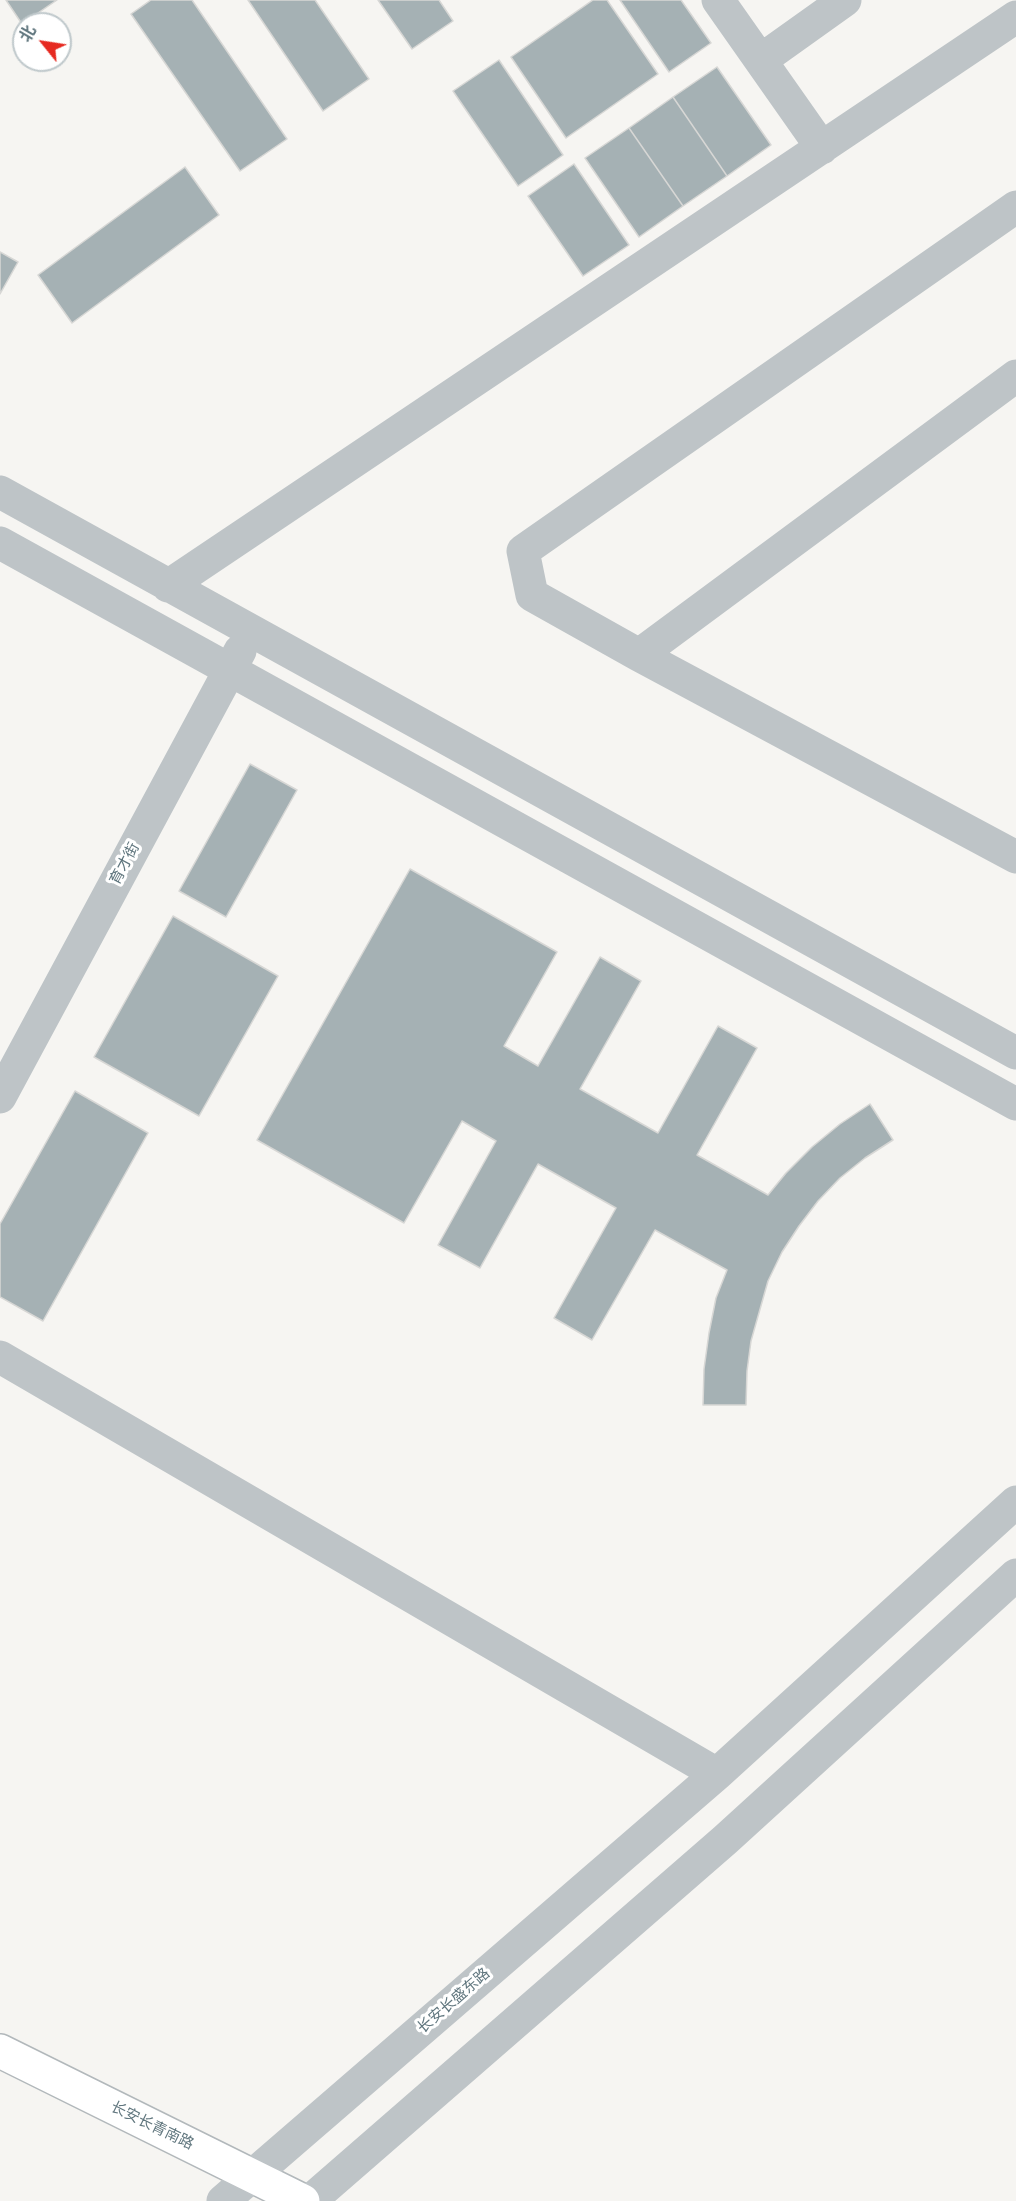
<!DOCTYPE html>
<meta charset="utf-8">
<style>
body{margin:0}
#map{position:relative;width:1016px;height:2201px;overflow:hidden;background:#f6f5f2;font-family:Arial,"Noto Sans SC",sans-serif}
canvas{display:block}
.north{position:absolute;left:12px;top:12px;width:60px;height:60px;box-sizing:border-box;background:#fff;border:2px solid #bfc8cb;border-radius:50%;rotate:300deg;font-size:16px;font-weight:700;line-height:24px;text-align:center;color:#60767e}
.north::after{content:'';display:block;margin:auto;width:21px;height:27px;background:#e62a21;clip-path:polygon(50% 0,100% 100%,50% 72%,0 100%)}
</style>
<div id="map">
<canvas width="1016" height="2201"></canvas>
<div class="north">北</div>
</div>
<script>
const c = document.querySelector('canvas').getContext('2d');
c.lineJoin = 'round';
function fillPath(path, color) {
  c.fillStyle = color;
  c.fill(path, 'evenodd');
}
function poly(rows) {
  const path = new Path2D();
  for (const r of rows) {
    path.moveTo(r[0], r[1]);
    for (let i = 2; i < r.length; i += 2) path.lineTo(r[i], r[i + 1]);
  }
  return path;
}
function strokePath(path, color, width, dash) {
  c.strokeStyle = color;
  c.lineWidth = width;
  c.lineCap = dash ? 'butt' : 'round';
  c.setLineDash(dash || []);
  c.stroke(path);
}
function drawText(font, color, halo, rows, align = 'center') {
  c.font = font + ' Arial,"Noto Sans SC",sans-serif';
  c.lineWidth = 6;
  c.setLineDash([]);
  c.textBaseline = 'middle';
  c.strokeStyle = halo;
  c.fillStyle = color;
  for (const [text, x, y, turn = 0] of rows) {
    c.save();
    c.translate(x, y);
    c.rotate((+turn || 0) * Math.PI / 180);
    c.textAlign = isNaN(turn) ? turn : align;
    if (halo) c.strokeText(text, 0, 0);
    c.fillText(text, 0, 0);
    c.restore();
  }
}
const building = poly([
 [6,0,57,0,22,24,6,0],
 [151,0,192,0,287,139,240,171,131,14,151,0],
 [248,0,315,0,369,79,323,111,248,0],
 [378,0,439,0,453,21,412,49,378,0],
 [593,0,607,0,658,74,566,138,511,57,593,0],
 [620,0,681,0,711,43,669,72,620,0],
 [499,60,563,155,518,186,453,91,499,60],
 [717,67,771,145,727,176,673,97,717,67],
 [673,97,727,176,683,206,629,128,673,97],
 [629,128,683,206,639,237,585,158,629,128],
 [574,164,629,245,583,276,528,196,574,164],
 [185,167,219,215,72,323,38,275,185,167],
 [0,252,18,262,0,294,0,252],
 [250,764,297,790,226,917,179,891,250,764],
 [410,869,557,952,504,1046,538,1066,600,957,641,981,580,1089,658,1133,718,1026,757,1048,697,1155,768,1195,786,1173,812,1147,840,1124,870,1104,893,1140,865,1158,840,1178,818,1201,799,1226,782,1252,768,1281,751,1341,747,1371,746,1405,703,1405,704,1369,709,1333,716,1298,727,1270,655,1230,592,1340,554,1318,616,1208,538,1164,480,1268,438,1245,496,1141,462,1121,404,1223,257,1140,410,869],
 [173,916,278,976,199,1116,94,1057,173,916],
 [75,1091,148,1133,43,1321,0,1297,0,1224,75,1091]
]);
fillPath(building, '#a5b1b4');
strokePath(building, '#d7d7d5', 1.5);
const major = poly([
 [0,2051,303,2201]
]);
strokePath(major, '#b2b8bb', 36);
strokePath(poly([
 [718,0,822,148],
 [761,60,845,0],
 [1016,207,523,551,532,595,639,655,1016,857],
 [0,492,1016,1053],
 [0,543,1016,1104],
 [168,586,1016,17],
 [639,655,1016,376],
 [0,1097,240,651],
 [0,1357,717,1774],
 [223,2201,717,1774,1016,1502],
 [310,2201,725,1840,1016,1575]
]), '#bec4c7', 33);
strokePath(major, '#fff', 33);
drawText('15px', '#60767e', '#fff', [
 ["育才街",125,864,-62],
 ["长安长盛东路",454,2001,-41],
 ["长安长青南路",152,2126,26]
]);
</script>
